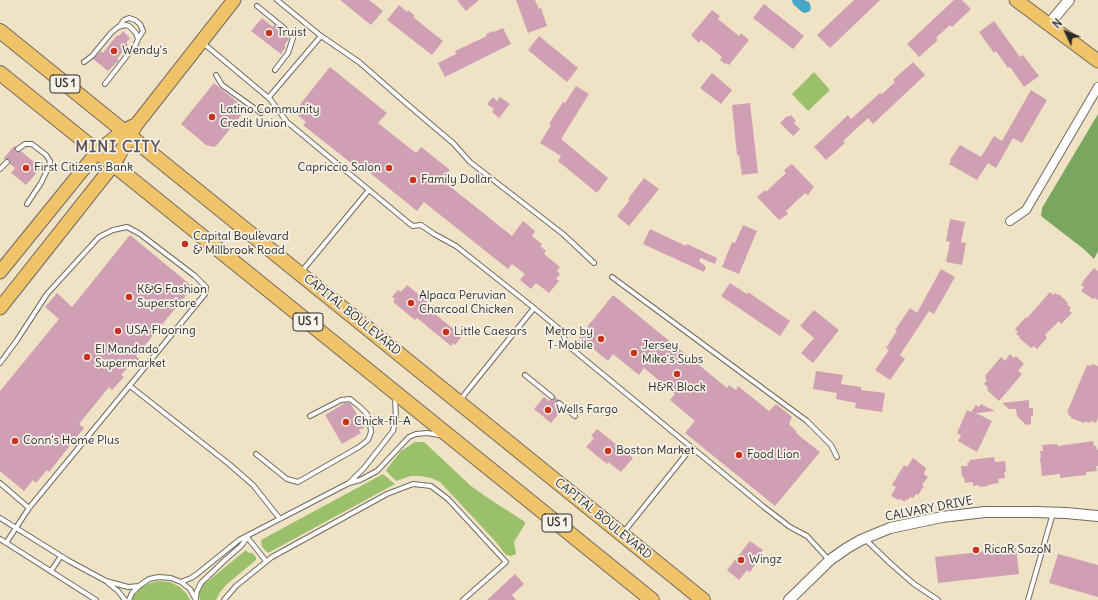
<!DOCTYPE html>
<style>
body{margin:0}
#map{position:relative;width:1098px;height:600px;overflow:hidden;background:#f0e2c5;font-family:Delius,sans-serif}
canvas{display:block}
.north{position:absolute;left:1046px;top:12px;width:40px;height:40px;-webkit-text-stroke:3px #f7f3e8;paint-order:stroke;rotate:314deg;font-size:11px;font-weight:700;line-height:16px;text-align:center;color:#2b2b2b}
.north::after{content:'';display:block;margin:auto;width:14px;height:18px;background:#2b2b2b;clip-path:polygon(50% 0,100% 100%,50% 72%,0 100%)}
</style>
<div id="map">
<canvas width="1098" height="600"></canvas>
<div class="north">N</div>
</div>
<script>
const c = document.querySelector('canvas').getContext('2d');
c.lineJoin = 'round';
function fillPath(path, color) {
  c.fillStyle = color;
  c.fill(path, 'evenodd');
}
function poly(rows) {
  const path = new Path2D();
  for (const r of rows) {
    path.moveTo(r[0], r[1]);
    for (let i = 2; i < r.length; i += 2) path.lineTo(r[i], r[i + 1]);
  }
  return path;
}
function strokePath(path, color, width, dash) {
  c.strokeStyle = color;
  c.lineWidth = width;
  c.lineCap = dash ? 'butt' : 'round';
  c.setLineDash(dash || []);
  c.stroke(path);
}
function drawText(font, color, halo, rows, align = 'center') {
  c.font = font + ' Delius,sans-serif';
  c.lineWidth = 3.5;
  c.setLineDash([]);
  c.textBaseline = 'middle';
  c.strokeStyle = halo;
  c.fillStyle = color;
  for (const [text, x, y, turn = 0] of rows) {
    c.save();
    c.translate(x, y);
    c.rotate((+turn || 0) * Math.PI / 180);
    c.textAlign = isNaN(turn) ? turn : align;
    if (halo) c.strokeText(text, 0, 0);
    c.fillText(text, 0, 0);
    c.restore();
  }
}
fillPath(poly([
 [814,72,830,90,808,111,792,94],
 [415,442,424,442,471,486,485,496,525,522,525,524,514,542,516,554,511,556,506,555,496,542,440,482,431,478,420,476,411,476,396,481,388,473,386,470,401,451],
 [383,474,395,484,268,553,262,547,261,540],
 [246,550,249,553,252,553,256,557,256,560,227,584,220,592,216,600,200,600,199,593,204,583,207,582],
 [159,581,170,582,180,587,187,594,190,600,132,600,134,595,142,587,150,583]
]), '#9ac06b');
fillPath(poly([
 [1098,114,1098,251,1094,259,1085,250,1041,216,1042,208]
]), '#7ba65f');
fillPath(poly([
 [792,0,804,0,809,2,811,7,810,11,805,13,802,12,793,4]
]), '#47a7c6');
fillPath(poly([
 [340,0,369,0,383,11,371,25],
 [457,0,479,0,466,11],
 [516,0,535,0,539,9,541,8,547,26,528,33],
 [854,0,880,0,830,48,817,35],
 [954,0,962,0,971,9,952,27,950,25,936,38,938,40,919,57,907,44],
 [764,4,804,36,793,49,753,18],
 [399,5,407,12,408,10,415,16,413,17,443,41,432,55,387,20],
 [712,10,720,16,718,19,739,36,741,33,749,40,729,65,726,63,725,64,720,60,722,57,715,51,701,40,699,43,691,35],
 [262,18,273,27,274,24,281,30,280,33,289,39,285,44,285,48,281,54,251,31],
 [994,21,1020,57,1023,55,1039,76,1024,87,1010,67,1008,68,996,51,994,53,979,32],
 [503,28,511,44,445,77,438,63,456,54,455,51,487,36,486,34,493,31,494,32],
 [123,31,130,38,126,43,128,45,117,59,119,60,108,71,93,59,101,51,103,53,117,35,119,36],
 [539,36,578,68,567,82,528,50],
 [913,62,925,75,873,124,868,118,843,141,845,143,826,160,814,147,848,115,851,119,880,93,882,94,895,82,893,80],
 [330,67,387,113,378,123,416,153,421,147,450,170,442,180,512,236,523,221,535,231,532,236,542,244,540,246,546,251,544,254,560,267,557,271,560,274,556,279,559,281,549,293,536,283,531,289,520,280,525,274,512,264,508,269,424,202,417,211,354,160,351,163,303,125,306,122,294,112],
 [712,73,732,90,721,104,700,88],
 [214,83,246,109,217,145,214,147,206,145,181,124],
 [576,86,589,94,561,139,608,178,597,193,558,161,561,156,540,143,551,125,549,124,563,102,565,103],
 [1031,90,1047,100,1022,143,1013,138,996,168,988,163,977,180,949,164,951,161,950,160,960,145,981,157,994,136,1002,141],
 [493,97,497,101,500,97,510,104,499,118,492,112,494,109,487,104],
 [750,103,758,173,742,175,739,155,737,155,732,105],
 [791,115,796,121,794,123,800,129,793,136,780,123,787,116,788,117],
 [14,146,16,147,15,151,18,152,21,151,41,168,26,185,11,173,15,168,10,164,10,160,3,159],
 [792,164,814,187,808,195,805,193,786,211,788,214,779,220,757,197,765,190,766,192,773,185,786,173,784,170],
 [644,178,659,189,629,226,617,216,630,200,628,199],
 [950,219,965,222,961,242,966,243,962,265,946,262,950,242,946,241],
 [743,225,757,231,739,274,722,267,732,242,735,243],
 [650,229,686,246,687,244,717,258,715,264,701,258,699,261,706,267,704,272,643,244],
 [130,235,193,287,136,356,139,359,134,365,132,362,121,375,124,377,112,390,109,387,79,424,84,428,49,472,47,470,36,483,33,480,24,491,0,471,0,391,59,319,45,307,57,293,72,307],
 [1094,268,1098,271,1098,300,1095,298,1093,299,1081,291,1084,287,1081,285,1084,281,1083,281],
 [941,269,955,277,934,314,929,311,900,355,905,359,890,380,875,370,889,350,886,348,897,331,895,330,910,308,917,313],
 [730,283,747,294,748,292,790,321,780,336,721,296],
 [407,285,427,301,424,305,462,336,455,345,453,343,451,346,417,318,415,320,393,302,395,299,392,297,398,290,401,292],
 [1050,292,1053,295,1055,293,1058,295,1059,294,1068,303,1067,304,1071,308,1069,310,1072,313,1061,324,1059,321,1045,335,1047,338,1037,349,1034,346,1031,348,1019,338,1020,337,1016,334,1018,332,1015,329,1026,317,1027,318],
 [613,295,727,388,729,385,736,390,738,386,769,411,776,404,792,417,789,424,797,432,796,433,820,452,775,506,685,433,695,421,670,400,675,394,644,368,639,375,613,354,608,361,579,337],
 [814,310,839,330,813,363,801,353,814,338,800,326],
 [1010,354,1014,358,1016,356,1024,364,1018,371,1022,374,999,401,987,390,988,388,984,384,987,380,985,378,986,377,985,376,1001,357,1005,361],
 [1092,364,1098,366,1098,417,1096,423,1091,421,1090,423,1085,421,1084,423,1071,418,1071,416,1068,415,1069,412,1067,412,1087,365,1091,366],
 [816,371,843,375,841,384,861,387,861,390,885,393,882,412,855,408,856,403,836,399,837,393,813,389],
 [544,397,549,401,550,400,554,400,555,397,559,400,556,402,556,407,561,411,551,423,534,409],
 [1029,400,1029,408,1033,408,1033,416,1031,416,1031,424,1026,425,1017,416,1016,409,1009,409,1002,403],
 [345,403,350,403,365,427,359,430,361,433,342,444,325,415],
 [981,404,995,411,976,413,992,421,977,452,958,441,961,435,957,433,967,410,971,412,976,405,979,407],
 [597,429,633,458,621,472,608,462,607,464,586,447,594,438,591,436],
 [1093,441,1094,446,1096,446,1097,450,1098,450,1098,466,1096,466,1097,471,1086,472,1086,475,1060,478,1060,474,1042,476,1040,458,1041,458,1040,451,1043,451,1042,445,1057,444,1058,446],
 [994,457,995,462,1005,461,1006,472,1004,472,1005,478,998,479,999,483,988,485,988,486,979,487,979,485,973,486,973,482,965,483,964,477,962,477,961,466,968,466,967,463,970,462,969,460],
 [913,458,926,468,924,474,928,477,922,485,924,486,918,495,916,494,913,498,910,497,908,500,906,499,905,502,900,499,899,500,891,496,896,487,892,485,904,465,907,467],
 [750,541,763,550,753,563,755,565,750,572,747,570,739,580,727,570],
 [1012,546,1012,548,1016,548,1019,574,938,583,935,557,1005,549,1005,547],
 [1058,554,1098,565,1098,597,1049,583],
 [515,574,524,584,512,595,516,600,487,600]
]), '#cfa0b4');
const service = poly([
 [277,0,321,36],
 [257,6,284,28,293,38,288,53,275,70],
 [119,27,124,20,129,18,135,20,140,24,143,31,138,39],
 [203,43,270,99,287,122,410,224,413,226,421,225,434,234,456,246,534,308,460,400],
 [84,62,92,56,111,33,118,27,126,25,129,26,136,33,138,39,136,44,105,84],
 [216,75,222,85,261,113],
 [269,97,321,36,359,62,407,104,453,143,470,162,563,234,594,263],
 [18,149,25,144,32,144,46,155,50,161,49,166,41,183,27,204],
 [0,169,7,162],
 [302,271,369,190],
 [612,277,807,421,831,445,837,457],
 [534,308,563,332,566,344,764,507,790,527,807,536,829,560],
 [0,363,17,340,47,294,99,237,113,230,127,227,140,234,195,276,206,287,205,294,29,508,0,483],
 [525,375,552,397],
 [130,386,229,464,253,485,280,519],
 [559,403,575,416],
 [256,454,287,479,298,482,359,447,368,440,371,432,370,423,367,414,360,407,350,399,341,400,310,416],
 [349,483,364,468,393,431,396,418,395,398],
 [0,518,69,561,106,581,128,587,139,586],
 [623,533,692,447],
 [247,537,266,561],
 [0,539,96,600],
 [865,539,891,564,914,584,938,600],
 [6,543,29,508],
 [51,571,61,556],
 [181,582,191,578,197,574,239,540,349,483,360,480,377,471,409,437,416,434,427,433,439,435],
 [108,583,118,591,125,600],
 [196,598,197,591,201,583,225,560,241,546,247,538],
 [129,600,132,593,139,586,149,579,159,577,171,578,181,582,190,589,196,600],
 [224,600,236,586,272,557,387,494,413,484,431,486,448,499,506,562,463,600],
 [1028,600,1053,513]
]);
const minor = poly([
 [1010,221,1026,210,1098,87]
]);
const tertiary = poly([
 [1049,24,1069,0],
 [789,600,830,560,847,548,861,540,890,528,942,517,985,512,1035,512,1066,513,1098,516]
]);
const primary = poly([
 [1016,0,1098,61],
 [0,272,98,151,123,131,133,126],
 [0,308,114,164,136,125,234,0]
]);
const trunk = poly([
 [0,31,703,600],
 [0,73,652,600]
]);
strokePath(service, '#706b61', 6);
strokePath(minor, '#706b61', 10);
strokePath(tertiary, '#706b61', 12);
strokePath(primary, '#706b61', 15);
strokePath(trunk, '#706b61', 16);
strokePath(service, '#fff', 4);
strokePath(minor, '#fff', 8);
strokePath(tertiary, '#fff', 10);
strokePath(primary, '#f1c369', 13);
strokePath(trunk, '#f1c369', 14);
for (const [x, y, r, color] of [
 [269,33,4,"#c8321e"],
 [114,51,4,"#c8321e"],
 [212,117,4,"#c8321e"],
 [26,168,4,"#c8321e"],
 [389,168,4,"#c8321e"],
 [413,180,4,"#c8321e"],
 [185,244,4,"#c8321e"],
 [129,297,4,"#c8321e"],
 [411,303,4,"#c8321e"],
 [118,331,4,"#c8321e"],
 [446,332,4,"#c8321e"],
 [601,339,4,"#c8321e"],
 [634,353,4,"#c8321e"],
 [87,357,4,"#c8321e"],
 [677,374,4,"#c8321e"],
 [548,410,4,"#c8321e"],
 [346,422,4,"#c8321e"],
 [15,441,4,"#c8321e"],
 [608,451,4,"#c8321e"],
 [739,455,4,"#c8321e"],
 [976,550,4,"#c8321e"],
 [741,560,4,"#c8321e"]
]) {
  const dot = new Path2D();
  dot.arc(x, y, r, 0, 2 * Math.PI);
  c.fillStyle = color;
  c.fill(dot);
  strokePath(dot, '#f7f3e8', 1.5);
}
for (const [x, y, w] of [
 [65,84,30],
 [308,322,30],
 [557,523,30]
]) {
  const box = new Path2D();
  box.roundRect(x - w / 2, y - 9, w, 18, 3);
  c.fillStyle = '#f7f3e8';
  c.fill(box);
  strokePath(box, '#2b2b2b', 1);
}
drawText('bold 11px', '#2b2b2b', null, [
 ["US 1",65,84],
 ["US 1",308,322],
 ["US 1",557,523]
]);
drawText('12px', '#2b2b2b', '#f7f3e8', [
 ["Truist",277,33],
 ["Wendy's",122,51],
 ["Latino Community",220,110],
 ["Credit Union",220,124],
 ["First Citizens Bank",34,168],
 ["Capriccio Salon",381,168,"right"],
 ["Family Dollar",421,180],
 ["Capital Boulevard",193,237],
 ["& Millbrook Road",193,251],
 ["K&G Fashion",137,290],
 ["Superstore",137,304],
 ["Alpaca Peruvian",419,296],
 ["Charcoal Chicken",419,310],
 ["USA Flooring",126,331],
 ["Little Caesars",454,332],
 ["Metro by",593,332,"right"],
 ["T-Mobile",593,346,"right"],
 ["Jersey",642,346],
 ["Mike's Subs",642,360],
 ["El Mandado",95,350],
 ["Supermarket",95,364],
 ["H&R Block",677,388,"center"],
 ["Wells Fargo",556,410],
 ["Chick-fil-A",354,422],
 ["Conn's Home Plus",23,441],
 ["Boston Market",616,451],
 ["Food Lion",747,455],
 ["RicaR SazoN",984,550],
 ["Wingz",749,560]
], 'left');
drawText('12px', '#2b2b2b', '#f7f3e8', [
 ["CAPITAL BOULEVARD",352,315,39],
 ["CALVARY DRIVE",929,509,-11],
 ["CAPITAL BOULEVARD",603,519,39]
]);
c.letterSpacing = '1px';
drawText('bold 16px', '#64545b', '#f7f3e8', [
 ["MINI CITY",118,147]
]);
c.letterSpacing = '0px';
</script>
